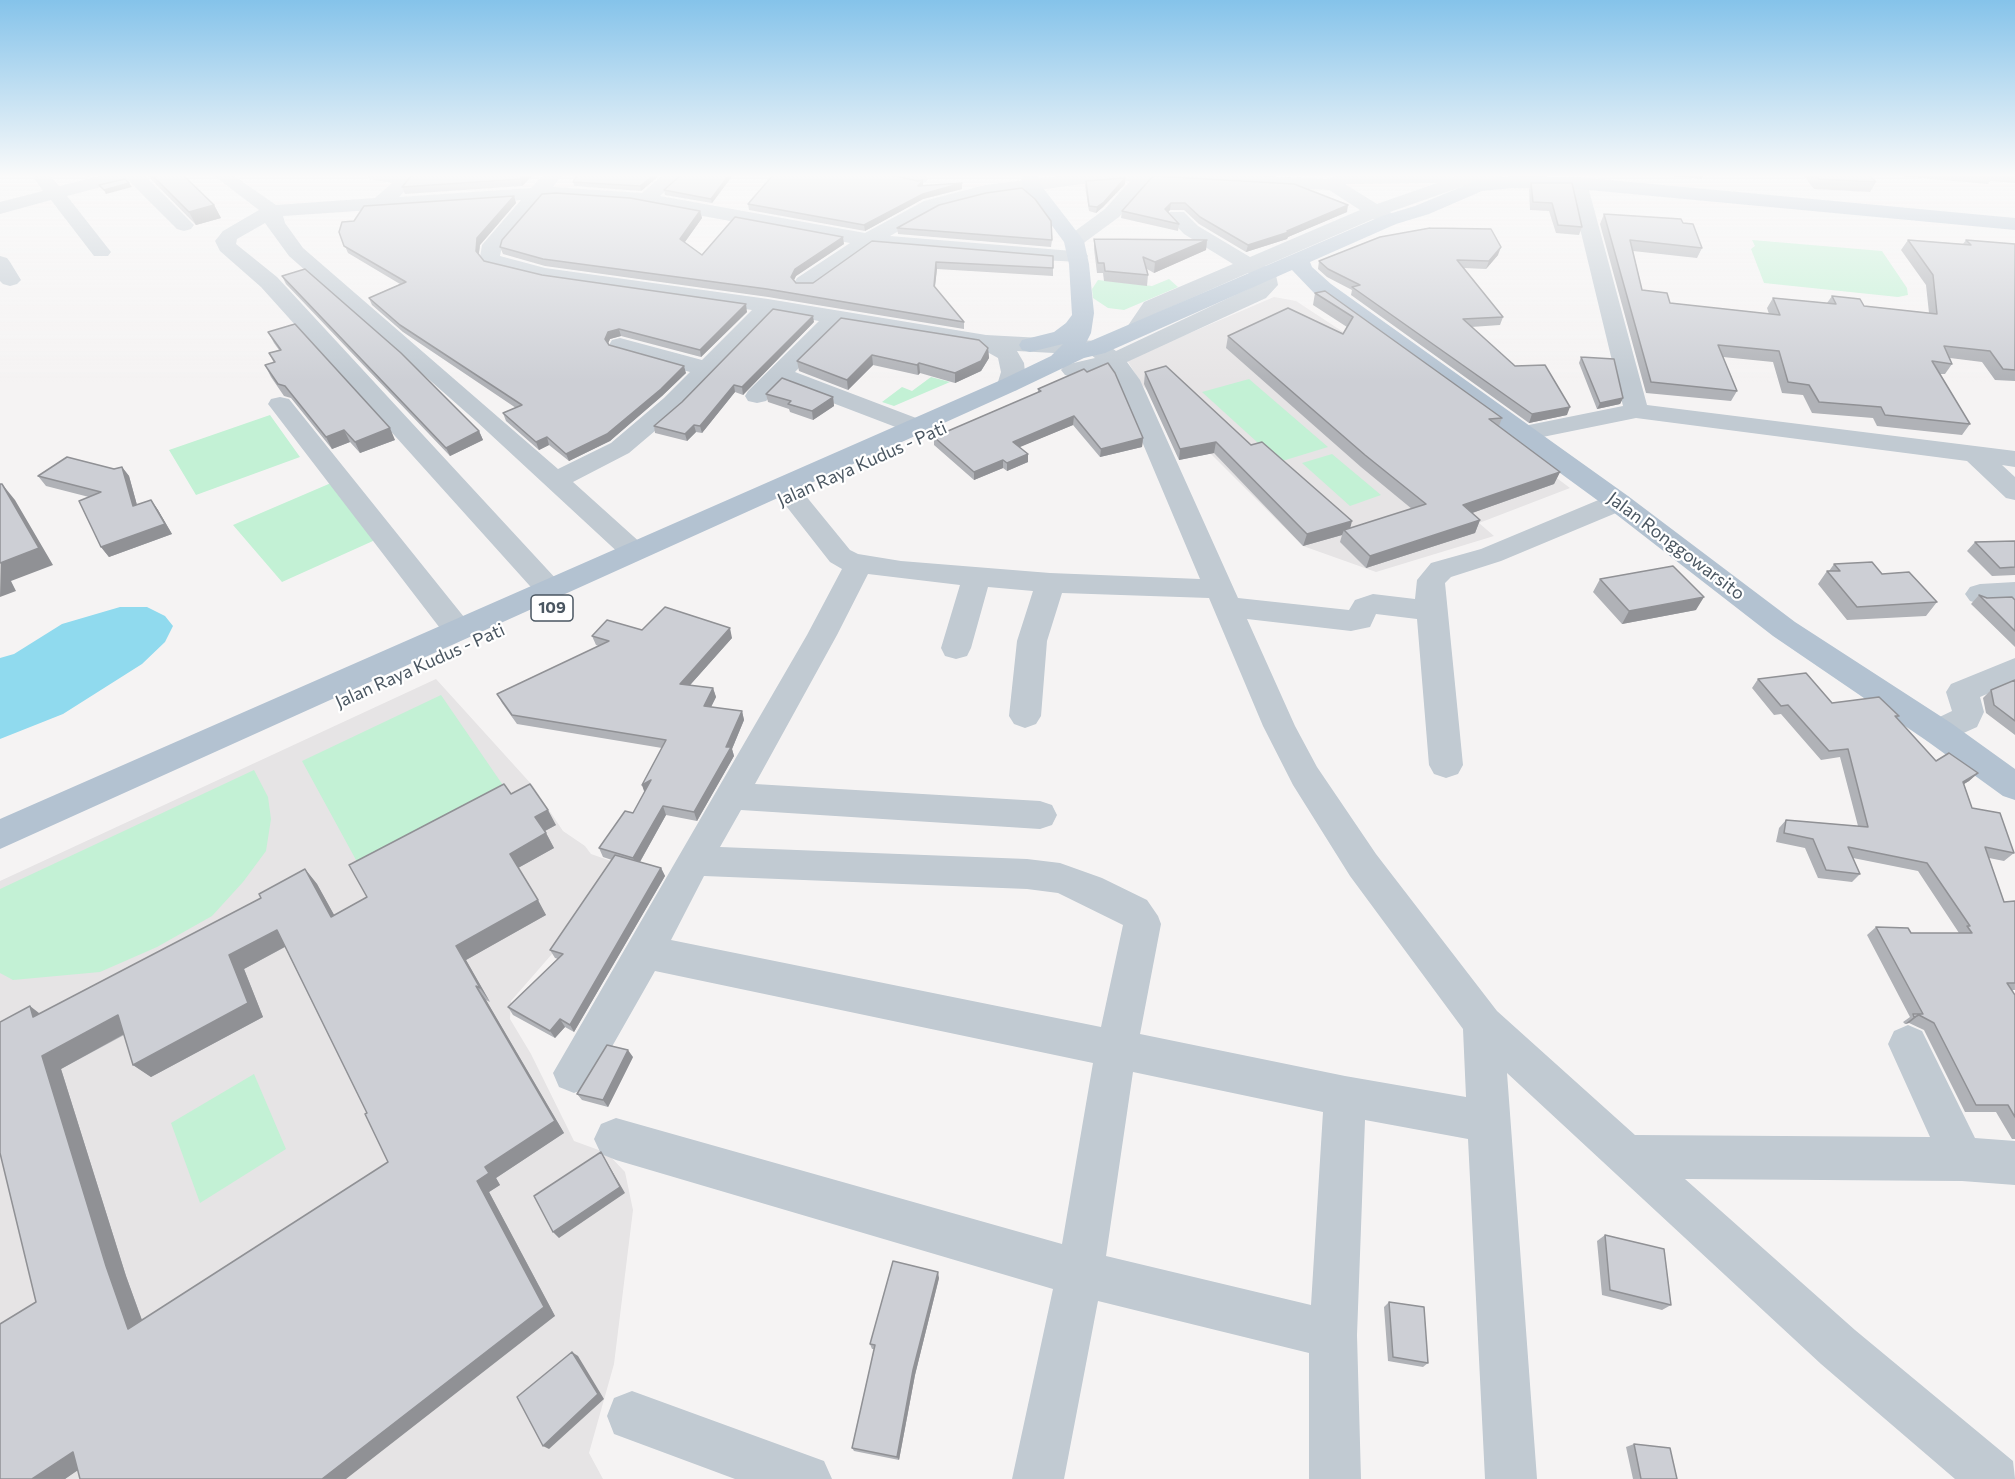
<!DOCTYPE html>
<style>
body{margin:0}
canvas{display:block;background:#f5f3f3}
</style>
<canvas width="2015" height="1479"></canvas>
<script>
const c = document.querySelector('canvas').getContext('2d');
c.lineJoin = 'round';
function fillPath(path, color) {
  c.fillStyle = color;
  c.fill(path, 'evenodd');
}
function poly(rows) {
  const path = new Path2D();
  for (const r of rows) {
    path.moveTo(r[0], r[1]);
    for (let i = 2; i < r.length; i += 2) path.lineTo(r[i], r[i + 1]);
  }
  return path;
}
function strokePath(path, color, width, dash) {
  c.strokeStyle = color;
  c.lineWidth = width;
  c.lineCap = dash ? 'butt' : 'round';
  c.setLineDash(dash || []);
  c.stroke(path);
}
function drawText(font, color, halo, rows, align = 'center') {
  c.font = font + ' Commissioner,sans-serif';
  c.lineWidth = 4.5;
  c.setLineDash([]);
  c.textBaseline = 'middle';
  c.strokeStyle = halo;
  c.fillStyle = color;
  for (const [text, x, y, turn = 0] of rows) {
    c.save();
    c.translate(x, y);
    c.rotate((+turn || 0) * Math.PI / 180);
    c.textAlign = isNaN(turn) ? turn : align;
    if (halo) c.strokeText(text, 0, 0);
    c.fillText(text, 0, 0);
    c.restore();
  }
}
fillPath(poly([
 [1274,297,1296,301,1363,345,1406,365,1570,488,1479,523,1494,536,1376,572,1303,546,1142,385,1127,360],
 [436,679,533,786,563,831,585,846,591,854,611,861,552,954,511,1001,510,1019,531,1054,574,1141,607,1153,625,1172,633,1210,614,1364,589,1453,603,1479,0,1479,0,881]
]), '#e6e4e5');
fillPath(poly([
 [1752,240,1882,251,1907,288,1908,295,1898,297,1764,283,1751,249,1755,246],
 [1169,279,1178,287,1124,310,1108,308,1093,298,1092,289,1098,280,1152,286],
 [931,377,950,382,894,406,882,402,902,387,912,391],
 [1249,379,1328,447,1279,462,1202,392],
 [270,415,300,457,196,495,169,450],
 [1332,454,1381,495,1350,506,1302,463],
 [331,483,384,536,282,582,233,525],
 [441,695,509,794,362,871,302,761],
 [254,770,268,797,271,819,266,851,243,882,212,916,157,947,100,972,13,980,0,973,0,889],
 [254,1074,286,1149,200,1203,171,1123]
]), '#c3f1d5');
fillPath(poly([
 [120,607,147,607,165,616,173,626,165,642,142,664,63,714,0,739,0,658,14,654,62,624]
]), '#90daee');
fillPath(poly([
 [36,175,50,175,59,186,104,175,144,175,194,225,191,229,184,231,177,229,128,180,67,196,111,252,108,256,94,256,51,200,0,214,0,202,43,191,34,178,36,175],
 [213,175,233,175,276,205,375,198,392,183,369,179,367,175,407,175,413,182,399,197,531,188,543,175,562,175,553,187,642,193,663,175,683,175,660,196,865,233,924,201,985,185,1067,175,1244,175,1329,179,1339,175,1451,175,1452,177,1462,175,1501,175,1503,179,1501,183,1464,186,1390,212,1399,220,1396,224,1389,226,1373,219,1265,266,1276,275,1278,285,1266,298,1127,362,1140,380,1238,598,1349,610,1355,600,1373,594,1415,599,1417,580,1431,563,1481,549,1608,496,1618,494,1628,496,1631,502,1628,508,1501,561,1451,577,1445,583,1463,765,1458,774,1446,778,1434,774,1429,765,1417,619,1376,614,1370,627,1351,631,1247,619,1295,726,1317,767,1376,854,1497,1011,1635,1135,1930,1137,1888,1044,1894,1031,1908,1025,1922,1031,1975,1138,2015,1141,2015,1185,1962,1181,1685,1179,1855,1330,2013,1461,2015,1479,1955,1479,1821,1364,1507,1073,1537,1479,1485,1479,1468,1139,1365,1120,1357,1335,1361,1479,1309,1479,1309,1353,1098,1301,1064,1479,1012,1479,1053,1289,616,1160,601,1154,594,1139,601,1124,616,1118,1062,1244,1093,1063,655,971,589,1087,574,1093,559,1087,553,1073,807,635,842,569,830,562,783,502,779,496,783,490,792,488,801,490,850,550,858,554,901,561,1050,573,1200,579,1116,380,1108,368,1073,377,1065,375,1061,370,1065,365,1095,358,1091,355,1017,351,1024,363,1025,372,1017,390,1009,392,1001,390,997,385,1001,372,998,358,980,348,841,325,795,372,924,421,927,426,924,431,915,433,906,431,783,384,766,401,757,403,748,401,745,396,748,391,819,321,773,313,682,408,629,453,573,482,643,545,647,551,643,557,633,560,623,557,476,421,289,256,265,223,237,239,236,244,277,277,558,581,563,588,558,595,548,598,538,595,261,287,220,251,215,241,223,231,259,210,213,175],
 [1130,181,1105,209,1067,237,1064,241,1067,245,1081,245,1119,217,1151,181,1329,190,1360,210,1250,257,1198,226,1184,212,1170,212,1167,216,1184,234,1233,264,1144,302,1125,330,1128,335,1136,337,1144,335,1160,312,1248,273,1255,278,1256,283,1250,288,1116,351,1105,343,1097,341,986,335,768,299,545,268,500,256,502,246,543,199,558,198,632,203,850,243,797,278,794,283,797,288,805,289,813,288,872,246,974,256,1078,262,1085,260,1088,256,1085,252,890,236,938,209,986,197,1091,183,1130,181],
 [1437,183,1377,204,1345,184,1350,184,1437,183],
 [521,200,482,245,480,257,487,266,545,280,752,310,702,360,620,338,612,340,609,345,612,350,690,372,664,398,611,443,558,469,303,248,285,223,283,216,521,200],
 [868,574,960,585,941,648,945,656,956,659,967,656,971,648,988,587,1033,591,1017,641,1009,716,1014,724,1025,728,1036,724,1041,716,1047,641,1062,593,1209,598,1263,726,1293,785,1350,876,1463,1029,1466,1097,1345,1076,1140,1034,1161,924,1158,916,1147,900,1102,878,1060,863,1027,859,720,847,741,810,1040,829,1052,825,1057,815,1052,805,1040,801,755,784,837,635,868,574],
 [704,876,1027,889,1058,893,1123,925,1101,1027,671,940,704,876],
 [1133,1072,1323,1112,1311,1305,1106,1256,1133,1072],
 [894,175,926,175,928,178,926,182,919,184,896,179,894,175],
 [1578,177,1585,179,1587,183,1647,405,2015,451,2015,467,2002,465,2015,477,2015,500,2006,498,1967,461,1636,418,1523,441,1514,438,1510,433,1514,428,1623,406,1569,183,1571,179,1578,177],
 [0,256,7,258,10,262,21,280,17,284,10,286,3,284,0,281,0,256],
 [280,397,289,399,468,622,472,629,468,636,457,639,446,636,268,404,271,399,280,397],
 [2015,582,2015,602,1980,604,1970,601,1965,594,1970,587,1980,584,2015,582],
 [2015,658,2015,682,1980,697,1984,712,1977,727,1939,744,1927,741,1923,732,1927,723,1952,711,1946,692,1951,684,2015,658],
 [632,1391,824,1461,832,1479,735,1479,614,1434,607,1416,614,1398,632,1391]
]), '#c1cad2');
fillPath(poly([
 [1021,175,1039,175,1040,184,1084,241,1089,264,1094,313,1091,333,1086,343,1382,216,1415,206,1478,180,1513,176,1578,177,2015,218,2015,230,1578,189,1513,188,1482,191,1429,214,1396,224,1310,262,1312,267,1331,284,1628,496,1795,622,1951,723,2015,769,2015,800,2003,796,1927,741,1773,636,1608,508,1315,294,1292,270,1105,353,1084,358,1017,390,0,849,0,819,1001,380,1051,356,1063,344,1030,352,1022,350,1019,345,1022,340,1054,332,1066,323,1072,315,1069,264,1064,242,1022,185,1021,175]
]), '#b3c2d1');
fillPath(poly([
 [147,175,183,175,214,205,221,218,196,225],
 [533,175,522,186,405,194,402,187],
 [577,175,660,175,641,191,574,186,573,182],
 [733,175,712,203,665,195,664,190],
 [1658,175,1704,175,1702,179],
 [1803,175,1869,175,1876,182,1870,192,1814,189],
 [1887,175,2015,175,2015,183,1990,181,1988,184],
 [895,176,918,181,923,180,923,186,962,183,962,189,923,199,865,231,749,210,748,204],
 [1153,176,1347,212,1288,237,1287,239,1246,252,1199,224,1184,210,1170,210,1168,212,1179,224,1178,231,1121,218,1122,211],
 [1086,181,1125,184,1103,207,1096,213,1089,211,1085,186],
 [1531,183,1582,227,1579,235,1556,233,1549,211,1530,210,1529,190],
 [514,196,516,203,480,245,479,255,484,261,542,275,747,312,701,357,621,336,610,339,608,343,609,345,686,373,662,396,610,441,569,461,549,445,539,450,506,421,503,413,516,408,403,332,372,305,369,298,400,284,348,253,339,232,354,221],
 [700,211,702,218,685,242,702,255,844,244,796,276,794,280,796,283,813,283,872,241,1053,268,1053,276,937,269,935,287,964,322,964,329,768,297,545,266,503,254,500,247],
 [1604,214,1683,223,1702,248,1697,258,1633,251,1642,290,1670,303,1769,314,1767,308,1773,298,1827,303,1832,296,1864,306,1929,313,1926,285,1901,250,1908,240,1963,244,1966,240,2015,244,2015,381,1995,380,1982,362,1950,358,1952,364,1945,374,1940,374,1970,424,1962,435,1877,426,1873,418,1812,413,1803,395,1782,393,1773,362,1723,357,1737,391,1731,401,1646,393,1600,224],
 [897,228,1052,240,1051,247,898,234],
 [1094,239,1207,240,1206,250,1154,273,1147,269,1148,275,1147,286,1104,281,1103,273,1097,273,1094,249],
 [1498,255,1486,269,1464,268,1503,317,1500,325,1471,327,1567,415,1529,423,1351,295,1352,290,1327,277,1318,269,1319,261],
 [282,276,479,431,483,440,450,456,286,284],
 [1325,291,1502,418,1499,426,1560,472,1554,484,1472,513,1480,520,1475,533,1366,568,1340,542,1342,535,1303,546,1214,453,1179,460,1144,384,1145,372,1251,445,1350,528,1412,509,1361,467,1226,348,1228,336,1343,334,1347,327,1313,305,1315,293],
 [841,318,988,348,989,358,981,371,955,383,920,373,918,375,873,365,848,390,799,371,797,361],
 [814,322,743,395,735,392,702,433,696,432,687,441,655,433,654,426],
 [268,332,395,440,360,453,350,442,332,449,291,398,284,396,271,377,265,365,274,363,269,353,279,350,274,343],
 [1581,357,1623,398,1620,404,1597,409,1579,363],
 [1038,389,1143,438,1142,447,1100,457,1073,425,1019,447,1028,462,1007,471,1003,468,974,480,934,445,934,437,1038,393],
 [766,394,833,397,834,406,813,420,790,412,789,409,768,402],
 [122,467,129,476,137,505,151,500,158,510,172,534,109,557,101,547,89,497,46,486,38,476,114,469],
 [2015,541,2015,575,1992,576,1967,551,1975,542],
 [1834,564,1882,574,1937,602,1926,616,1847,620,1818,584,1827,571,1829,571],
 [1600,579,1696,610,1622,624,1593,592],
 [1979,595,1987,598,2015,600,2015,647,1971,604],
 [642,630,732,638,690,685,713,688,716,697,711,707,742,711,744,720,732,749,734,756,697,821,666,815,640,862,661,868,665,876,574,1032,565,1027,555,1038,513,1015,508,1007,558,959,555,958,550,950,612,860,603,857,599,848,633,813,645,792,642,785,662,748,517,724,502,703,497,694,599,646,596,645,592,636],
 [1758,679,1832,703,1899,716,1897,718,1936,761,1978,773,1969,781,1964,784,1972,808,2014,853,2004,861,1989,858,2004,902,2015,901,2015,990,2012,990,2015,995,2015,1139,2012,1139,1996,1112,1965,1112,1924,1030,1909,1023,1905,1024,1903,1022,1910,1017,1867,935,1876,927,1911,933,1959,933,1918,871,1853,858,1860,874,1852,882,1818,878,1805,848,1776,842,1779,828,1786,820,1858,826,1840,757,1821,760,1781,714,1774,715,1752,688],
 [2015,680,2015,735,1986,713,1983,698,1991,690],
 [511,794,556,825,545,831,554,848,518,868,546,915,466,960,490,1002,486,1000,564,1133,496,1178,500,1185,489,1192,555,1316,77,1470,65,1479,0,1479,36,1302,40,1014,261,898,305,869,317,884,334,915,367,897],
 [285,947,367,1113,388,1162,142,1320,126,1276,61,1069,124,1035,133,1065,151,1077,263,1017,244,969],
 [633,1057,608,1107,582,1100,577,1094],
 [1605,1235,1671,1305,1662,1310,1602,1295,1597,1241],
 [939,1278,915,1375,899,1460,854,1451,852,1448,874,1349,872,1349,870,1344],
 [1389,1302,1428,1363,1423,1367,1388,1361,1384,1307],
 [1634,1444,1677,1479,1633,1479,1626,1447]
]), '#b0b2b7');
fillPath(poly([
 [86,175,97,175,87,177],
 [524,175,533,175,522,186,520,179],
 [654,175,660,175,641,191,640,186],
 [729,175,733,175,712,203,711,199],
 [1125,178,1125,184,1103,207,1096,213,1097,207],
 [923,180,923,185,918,192,918,186],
 [129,183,132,187,106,194,104,190],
 [962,183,962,189,923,199,865,231,864,225,923,194],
 [514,196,516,203,480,245,478,258,476,251,477,238],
 [1171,203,1170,210,1165,216,1165,209],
 [214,205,221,218,196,225,189,212],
 [1348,205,1347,212,1288,237,1287,239,1246,252,1248,245,1287,231],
 [700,211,702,218,682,246,680,239],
 [843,237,844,244,796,276,792,284,791,277,795,269],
 [1207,240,1206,250,1154,273,1155,262],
 [1501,247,1498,255,1486,269,1489,261],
 [936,262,937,269,934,293,934,286],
 [746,304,747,312,701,357,700,350],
 [813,316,814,322,743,395,742,387],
 [619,329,621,336,610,339,607,346,605,339,608,332],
 [988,348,989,358,981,371,955,383,955,373],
 [872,355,873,365,848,390,847,380],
 [919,363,920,373,918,375,917,365],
 [684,366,686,373,662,396,610,441,569,461,566,454],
 [734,385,735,392,702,433,700,426],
 [833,397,834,406,813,420,812,411],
 [1623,398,1620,404,1597,409,1600,403],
 [1570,407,1567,415,1529,423,1532,414],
 [1074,416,1073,425,1013,450,1013,442],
 [694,425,696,432,687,441,685,434],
 [390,428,395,440,360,453,355,442],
 [344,430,350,442,332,449,326,437],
 [479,431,483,440,450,456,446,448],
 [547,437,549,445,539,450,536,442],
 [1143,438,1142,447,1100,457,1101,449],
 [1216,442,1214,453,1179,460,1180,449],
 [1028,454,1028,462,1007,471,1007,463],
 [1003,460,1003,468,974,480,974,472],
 [122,467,129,476,140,516,133,506],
 [1560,472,1554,484,1458,518,1463,505],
 [2,484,15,500,53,565,11,581,16,591,0,597],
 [151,500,158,510,172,534,109,557,101,547],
 [1480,520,1475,533,1366,568,1370,556],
 [1352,521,1349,533,1344,530,1342,535,1303,546,1307,534],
 [1704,597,1696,610,1622,624,1629,611],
 [730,628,732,638,683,693,680,684],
 [713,688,716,697,707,715,704,706],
 [742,711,744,720,732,749,734,756,697,821,694,812,726,747],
 [1978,773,1969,781,1954,790,1963,782],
 [651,780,645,794,642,785],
 [663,806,666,815,637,867,633,858],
 [548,810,556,825,543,832,535,817],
 [546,833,554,848,518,868,510,854],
 [661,868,665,876,574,1032,570,1025],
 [305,869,317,884,343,931,331,917],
 [538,900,546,915,466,960,490,1002,480,988,456,946],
 [277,930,290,944,244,969,263,1017,151,1077,133,1065,229,955],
 [476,986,486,1000,564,1133,496,1178,500,1185,489,1192,555,1316,346,1479,322,1479,485,1167],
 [30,1006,48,1020,33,1017],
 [118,1015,135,1028,61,1069,126,1276,148,1337,128,1329,106,1266,42,1056],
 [1919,1015,1909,1023,1905,1024,1914,1017],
 [560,1019,565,1027,555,1038,550,1031],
 [628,1050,633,1057,608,1107,603,1100],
 [601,1152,605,1159,625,1193,559,1238,553,1232],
 [938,1272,939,1278,915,1375,899,1460,897,1457,913,1370],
 [572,1352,578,1356,604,1399,549,1449,543,1446],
 [73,1452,96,1458,65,1479,32,1479]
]), '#909195');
const building = poly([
 [152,175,183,175,214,205,189,212,152,175],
 [412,175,524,175,520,179,402,187,412,175],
 [577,175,654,175,640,186,573,182,577,175],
 [681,175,729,175,711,199,664,190,681,175],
 [773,175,894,175,895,176,918,181,923,180,918,186,962,183,923,194,864,225,748,204,773,175],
 [1816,175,1869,175,1876,182,1819,179,1816,175],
 [1153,176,1294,184,1348,205,1287,231,1289,232,1248,245,1200,217,1185,203,1171,203,1165,209,1179,224,1122,211,1153,176],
 [1125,178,1104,202,1097,207,1089,206,1086,181,1125,178],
 [125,179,129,183,104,190,99,185,125,179],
 [1531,183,1572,183,1582,227,1558,225,1552,203,1533,202,1531,183],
 [1022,188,1035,199,1051,221,1052,240,897,228,939,205,986,193,1022,188],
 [556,193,630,198,700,211,680,239,702,255,735,217,843,237,795,269,791,277,796,283,813,283,872,241,1053,256,1053,268,936,262,934,286,964,322,767,289,543,259,500,247,502,240,542,194,556,193],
 [514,196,477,238,476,251,484,261,542,275,746,304,700,350,619,329,608,332,605,339,609,345,684,366,661,389,607,434,566,454,547,437,536,442,503,413,522,405,400,325,369,298,406,282,344,246,339,232,342,222,354,221,364,206,514,196],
 [1604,214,1681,219,1683,223,1693,224,1702,248,1630,240,1642,290,1667,293,1670,303,1780,315,1773,298,1836,304,1832,296,1860,299,1864,306,1937,314,1933,275,1908,240,1971,245,1966,240,2015,244,2015,370,2003,369,1990,351,1944,346,1952,364,1932,361,1970,424,1885,415,1881,407,1819,402,1809,385,1788,382,1779,351,1718,345,1737,391,1651,382,1604,214],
 [1430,228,1491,229,1501,247,1489,261,1457,260,1503,317,1463,319,1515,366,1545,365,1570,407,1532,414,1352,287,1360,285,1328,269,1319,261,1380,237,1430,228],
 [1094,239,1207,240,1155,262,1143,257,1148,275,1105,271,1104,263,1098,263,1094,239],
 [305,269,401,353,479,431,446,448,282,276,305,269],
 [1325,291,1502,418,1489,419,1560,472,1463,505,1480,520,1370,556,1344,530,1426,504,1365,455,1228,336,1288,308,1343,334,1353,317,1315,293,1325,291],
 [773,309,813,316,742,387,734,385,700,426,694,425,685,434,654,426,682,402,773,309],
 [841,318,979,340,988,348,981,361,955,373,919,363,917,365,872,355,847,380,797,361,841,318],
 [295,324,390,428,355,442,344,430,326,437,285,386,278,384,265,365,275,362,269,353,281,350,268,332,295,324],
 [1581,357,1614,359,1623,398,1600,403,1581,357],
 [1108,363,1115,373,1143,438,1101,449,1074,416,1013,442,1028,454,1007,463,1003,460,974,472,934,437,1041,391,1038,389,1084,369,1087,372,1108,363],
 [1166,366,1251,445,1262,442,1352,521,1307,534,1216,442,1180,449,1145,372,1166,366],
 [782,378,833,397,812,411,788,404,791,401,766,394,782,378],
 [67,457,114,469,122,467,133,506,151,500,165,524,101,547,79,501,101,492,38,476,67,457],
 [0,484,2,484,39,548,0,563,0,484],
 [2015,541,2015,567,2000,568,1975,542,2015,541],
 [1872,562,1882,574,1909,572,1937,602,1857,607,1827,571,1840,571,1834,564,1872,562],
 [1673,566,1704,597,1629,611,1600,579,1673,566],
 [1979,595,1987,598,2012,597,2015,600,2015,631,1979,595],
 [665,607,730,628,680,684,713,688,704,706,742,711,726,747,731,747,694,812,663,806,633,858,599,848,625,811,633,813,651,780,642,785,666,740,512,715,497,694,609,641,592,636,607,620,642,630,665,607],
 [1806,673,1832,703,1879,697,1899,716,1895,716,1936,761,1949,753,1978,773,1963,782,1972,808,2000,813,2014,853,1985,847,2004,902,2015,901,2015,983,2007,983,2015,995,2015,1117,2008,1105,1976,1105,1934,1023,1919,1015,1914,1017,1913,1014,1923,1014,1876,927,1908,928,1911,933,1972,933,1967,926,1970,926,1927,863,1848,847,1860,874,1826,870,1813,839,1784,833,1786,820,1868,827,1848,749,1829,751,1788,705,1781,706,1758,679,1806,673],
 [2015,680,2015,721,1994,705,1991,690,2015,680],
 [504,784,511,794,530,784,548,810,535,817,546,833,510,854,538,900,456,946,480,988,476,986,555,1121,485,1167,489,1173,477,1181,544,1307,322,1479,80,1479,73,1452,32,1479,0,1479,0,1324,36,1302,0,1153,0,1022,30,1006,33,1017,261,898,259,894,305,869,331,917,367,897,349,865,504,784],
 [277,930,367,1113,365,1114,388,1162,128,1329,106,1266,42,1056,118,1015,133,1065,248,1003,229,955,277,930],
 [615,855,661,868,570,1025,560,1019,550,1031,508,1007,563,954,550,950,615,855],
 [607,1045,628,1050,603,1100,577,1094,607,1045],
 [601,1152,620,1187,553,1232,534,1196,601,1152],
 [1605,1235,1664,1249,1671,1305,1610,1290,1605,1235],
 [893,1261,938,1272,913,1370,897,1457,852,1448,875,1345,870,1344,893,1261],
 [1389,1302,1424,1307,1428,1363,1393,1357,1389,1302],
 [572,1352,598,1394,543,1446,517,1397,572,1352],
 [1634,1444,1670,1448,1677,1479,1641,1479,1634,1444]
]);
fillPath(building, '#cdcfd5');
strokePath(building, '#909195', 1.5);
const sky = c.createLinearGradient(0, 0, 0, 382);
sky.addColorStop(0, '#85c3ea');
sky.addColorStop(0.46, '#fafafa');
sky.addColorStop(1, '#fafafa00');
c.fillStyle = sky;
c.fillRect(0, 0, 2015, 382);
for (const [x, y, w] of [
 [552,608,42]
]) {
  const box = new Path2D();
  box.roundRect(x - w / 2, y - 13, w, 26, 4.5);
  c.fillStyle = '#fff';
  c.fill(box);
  strokePath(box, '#4a5661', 1.5);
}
drawText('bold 16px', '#4a5661', null, [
 ["109",552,608]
]);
drawText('18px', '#4a5661', '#fff', [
 ["Jalan Raya Kudus - Pati",862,464,-24],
 ["Jalan Ronggowarsito",1676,546,37],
 ["Jalan Raya Kudus - Pati",420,666,-24]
]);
</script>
